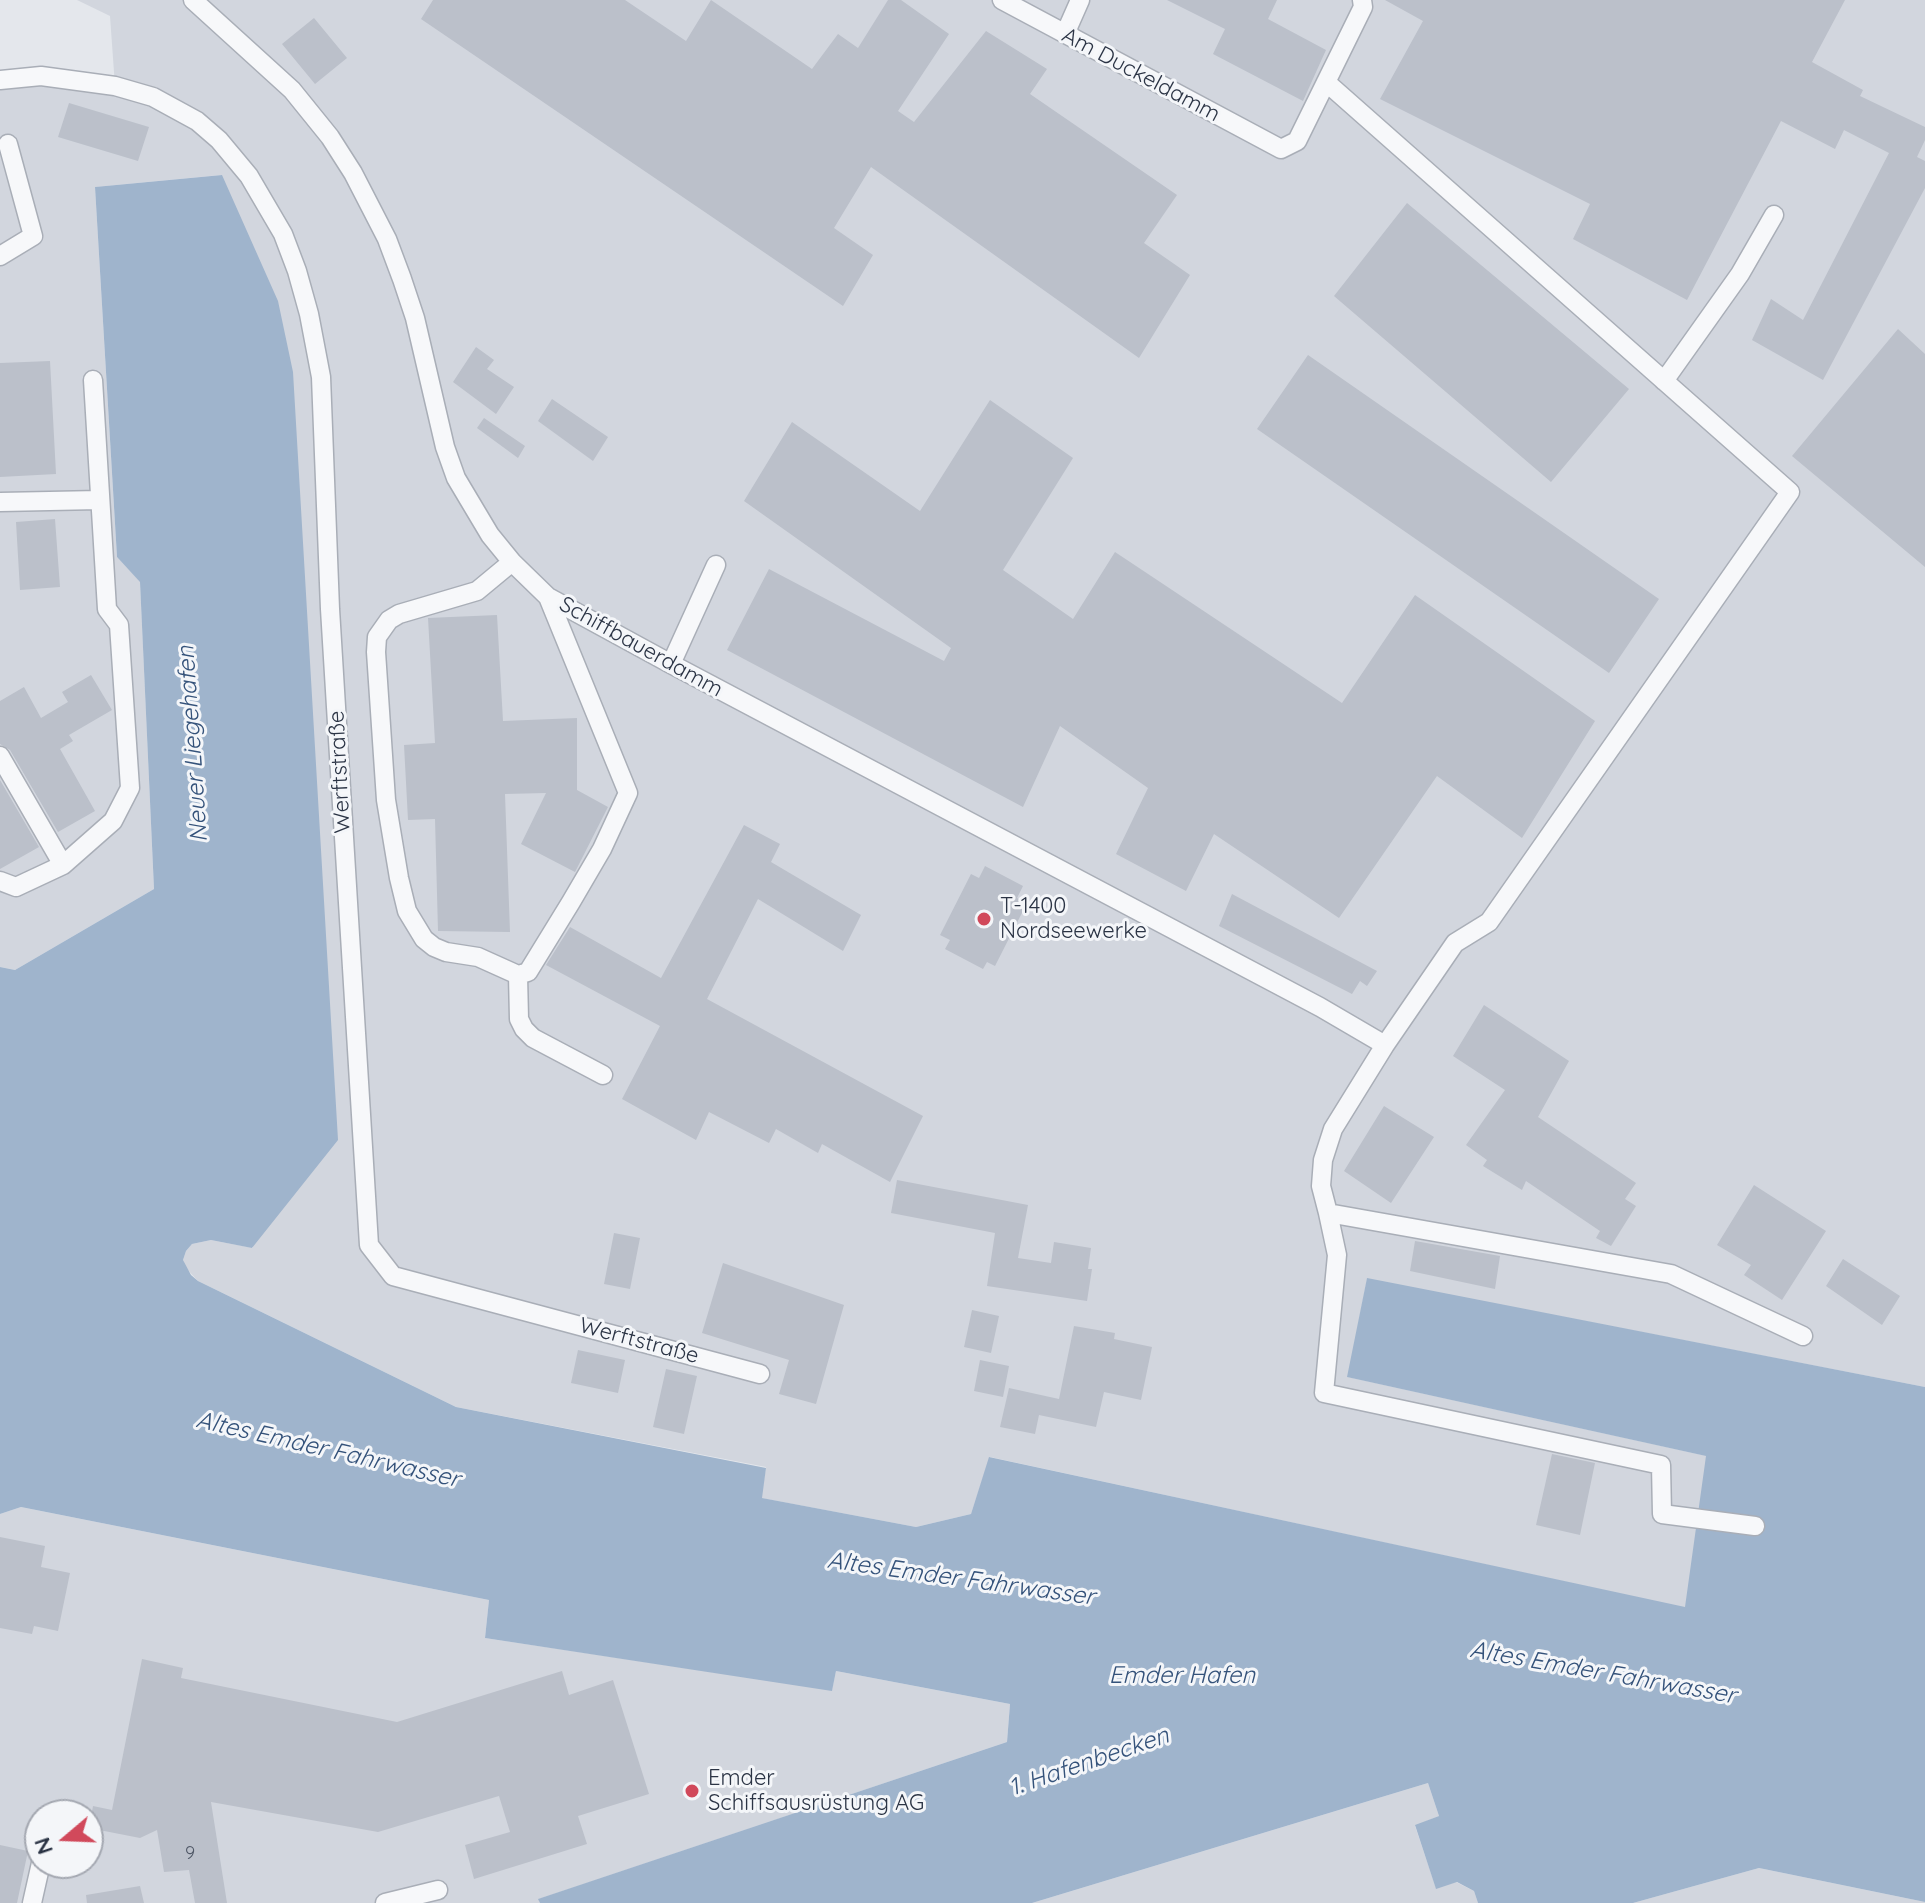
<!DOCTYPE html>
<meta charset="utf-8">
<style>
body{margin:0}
#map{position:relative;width:1925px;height:1903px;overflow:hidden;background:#e4e7ec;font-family:Quicksand,sans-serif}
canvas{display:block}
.north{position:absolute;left:24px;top:1799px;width:80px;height:80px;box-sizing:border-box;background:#f4f6f9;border:2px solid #a4a8b1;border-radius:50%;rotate:251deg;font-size:22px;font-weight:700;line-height:32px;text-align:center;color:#2b3445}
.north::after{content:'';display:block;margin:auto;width:28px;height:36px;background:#d1495b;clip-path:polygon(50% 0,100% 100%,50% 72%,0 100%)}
</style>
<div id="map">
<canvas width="1925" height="1903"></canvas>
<div class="north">N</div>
</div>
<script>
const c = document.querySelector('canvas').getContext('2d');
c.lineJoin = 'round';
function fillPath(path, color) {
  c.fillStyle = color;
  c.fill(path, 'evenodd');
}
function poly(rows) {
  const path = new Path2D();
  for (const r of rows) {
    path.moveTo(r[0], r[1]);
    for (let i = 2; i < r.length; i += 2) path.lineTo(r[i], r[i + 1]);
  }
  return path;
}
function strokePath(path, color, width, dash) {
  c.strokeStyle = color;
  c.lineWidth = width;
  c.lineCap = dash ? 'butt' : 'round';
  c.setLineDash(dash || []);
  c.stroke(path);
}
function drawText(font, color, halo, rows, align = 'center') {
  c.font = font + ' Quicksand,sans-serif';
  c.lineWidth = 6;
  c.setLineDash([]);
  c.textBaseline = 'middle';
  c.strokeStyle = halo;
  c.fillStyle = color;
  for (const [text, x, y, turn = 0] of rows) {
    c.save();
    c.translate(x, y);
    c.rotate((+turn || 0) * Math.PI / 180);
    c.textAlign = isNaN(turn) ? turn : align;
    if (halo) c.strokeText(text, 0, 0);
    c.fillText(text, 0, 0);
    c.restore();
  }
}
fillPath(poly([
 [77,0,1925,0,1925,1387,1367,1279,1348,1377,1707,1456,1686,1608,990,1457,971,1514,916,1527,761,1498,766,1467,456,1407,198,1281,185,1267,183,1260,186,1251,192,1244,211,1240,253,1248,221,175,95,187,117,557,140,581,154,889,15,970,0,967,0,80,115,86,110,16],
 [21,1507,489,1600,485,1638,832,1690,836,1671,1010,1704,1007,1742,539,1899,540,1903,0,1903,0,1514],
 [40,1815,88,1815,88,1863,40,1863],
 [1428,1783,1439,1816,1415,1826,1436,1888,1456,1882,1474,1891,1478,1903,1032,1903],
 [1759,1868,1925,1902,1925,1903,1633,1903]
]), '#d2d6de');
fillPath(poly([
 [222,175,278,301,293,372,338,1140,252,1248,211,1240,192,1244,186,1251,183,1260,191,1275,198,1281,456,1407,766,1468,762,1498,916,1527,971,1514,989,1457,1685,1607,1706,1456,1347,1377,1367,1278,1925,1387,1925,1902,1759,1868,1633,1903,1478,1903,1474,1891,1457,1882,1436,1889,1415,1825,1439,1816,1428,1783,1032,1903,540,1903,538,1899,1007,1742,1010,1704,836,1671,832,1691,485,1638,489,1600,21,1507,0,1514,0,967,15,970,154,889,140,582,117,557,95,187]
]), '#9fb4cc');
fillPath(poly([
 [433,0,625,0,686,41,711,0,812,69,838,34,858,48,888,0,901,0,949,34,898,111,914,122,986,31,1047,69,1030,94,1177,195,1144,243,1190,275,1139,358,871,167,834,228,873,255,843,306,421,19],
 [1167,0,1277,0,1268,19,1326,50,1303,101,1213,54,1225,29],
 [1385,0,1845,0,1812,62,1863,90,1860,96,1925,127,1925,140,1917,157,1925,161,1925,188,1823,380,1752,340,1771,299,1803,320,1889,153,1844,130,1835,149,1781,121,1687,300,1573,239,1590,204,1380,99,1423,21],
 [314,18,347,58,315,84,282,44],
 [69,103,149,127,138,161,58,137],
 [1407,203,1629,389,1551,482,1334,296],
 [1898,329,1925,354,1925,567,1792,456],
 [476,347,494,360,487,369,514,387,496,414,453,382],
 [1308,355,1659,599,1609,673,1257,429],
 [50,361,56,474,0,477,0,363],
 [552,399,608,437,593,461,538,421],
 [990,400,1073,458,1003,570,1073,619,1115,552,1342,703,1415,595,1595,721,1522,838,1437,776,1339,918,1214,834,1186,891,1116,854,1148,788,1060,726,1023,807,727,650,769,569,944,661,951,648,744,501,792,422,920,511],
 [484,418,525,446,518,458,477,428],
 [55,519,60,587,20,590,16,522],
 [497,615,503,721,577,718,577,790,608,807,575,872,521,844,546,793,505,794,510,932,438,931,435,819,408,820,404,745,435,743,428,618],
 [91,675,112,710,69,735,73,741,60,749,95,811,58,832,10,750,0,744,0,701,24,687,41,718,68,702,62,692],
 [0,780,39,847,0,869],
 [744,825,780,844,771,862,861,915,843,951,758,899,707,999,923,1116,890,1182,822,1144,818,1153,776,1129,769,1143,709,1112,696,1140,622,1099,660,1026,546,965,570,927,661,978],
 [985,866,1023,886,1017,898,1027,903,995,966,987,962,983,969,945,949,950,940,940,935,971,874,979,878],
 [1232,894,1377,971,1367,986,1360,981,1352,994,1219,926],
 [1484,1005,1569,1061,1538,1117,1636,1183,1625,1199,1636,1206,1611,1246,1596,1238,1600,1231,1526,1181,1522,1190,1483,1166,1487,1160,1466,1145,1505,1090,1453,1056],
 [1384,1106,1434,1137,1391,1203,1344,1171],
 [897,1180,1028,1205,1018,1258,1051,1263,1054,1242,1091,1248,1088,1269,1092,1269,1087,1301,987,1286,995,1233,891,1213],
 [1754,1185,1826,1231,1782,1300,1744,1275,1751,1265,1717,1245],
 [614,1233,640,1238,630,1289,604,1284],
 [1415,1241,1500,1256,1495,1289,1410,1271],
 [1843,1259,1900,1296,1882,1325,1826,1286],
 [723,1263,844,1305,816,1404,779,1394,789,1360,702,1333],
 [972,1310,999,1316,991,1353,964,1347],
 [1074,1326,1115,1333,1114,1339,1152,1347,1141,1400,1104,1392,1096,1427,1039,1415,1035,1434,1000,1427,1009,1388,1059,1399],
 [578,1350,625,1360,618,1393,571,1383],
 [980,1360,1009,1366,1003,1397,974,1391],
 [666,1369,697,1376,684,1434,653,1427],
 [1552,1454,1595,1463,1580,1535,1536,1525],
 [0,1537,45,1546,41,1567,70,1573,58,1631,34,1626,32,1634,0,1628],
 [142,1659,183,1668,181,1678,397,1722,562,1671,569,1695,613,1680,649,1794,578,1816,587,1844,474,1879,465,1845,510,1832,499,1796,378,1832,211,1802,227,1903,195,1903,189,1870,164,1872,157,1830,140,1838,89,1828,93,1806,112,1810],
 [0,1845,28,1851,17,1903,0,1903],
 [140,1886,144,1903,87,1903,86,1895]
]), '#bbc0ca');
const minor = poly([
 [193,0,292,90,330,137,353,173,387,239,402,279,415,318,445,447,456,478,490,535,512,562,548,597,671,664,1320,1007,1385,1045,1333,1129,1323,1160,1321,1186,1328,1213,1671,1274,1803,1336],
 [1002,0,1281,149,1297,141,1363,7,1362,0],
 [1065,34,1080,0],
 [0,80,41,76,115,86,153,97,197,121,219,140,249,176,283,234,297,271,309,314,321,377,330,609,369,1245,393,1276,760,1374],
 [1326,82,1790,492,1489,922,1455,943,1385,1045],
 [0,256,33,236,8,144],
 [1664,381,1740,274,1774,215],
 [0,502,99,500],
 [512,562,477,591,399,614,389,620,377,637,376,652,386,800,399,878,407,911,424,939,434,947,446,952,478,957,518,975,528,972,571,902,602,849,628,793,548,597],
 [671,664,716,565],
 [0,756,63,865],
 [0,881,16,887,63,865,113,821,130,788,119,625,107,609,93,380],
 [518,975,519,1019,524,1029,533,1038,603,1075],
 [1328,1213,1337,1255,1324,1393,1661,1465,1662,1514,1755,1526],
 [32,1903,41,1863],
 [385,1903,438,1890]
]);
strokePath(minor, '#a9aeb7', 21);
strokePath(minor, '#f7f8fa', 18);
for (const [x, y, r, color] of [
 [984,919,8,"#d1495b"],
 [692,1791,8,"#d1495b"]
]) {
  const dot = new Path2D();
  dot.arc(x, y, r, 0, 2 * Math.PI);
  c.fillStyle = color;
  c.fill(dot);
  strokePath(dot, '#f4f6f9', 3);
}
drawText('18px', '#4f5766', null, [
 ["9",190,1854]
]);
drawText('22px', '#2b3445', '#f4f6f9', [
 ["Am Duckeldamm",1141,75,28],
 ["Schiffbauerdamm",641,647,29],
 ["Werftstraße",340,772,-93],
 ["Werftstraße",639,1341,15]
]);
drawText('22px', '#2b3445', '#f4f6f9', [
 ["T-1400",1000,906],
 ["Nordseewerke",1000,931],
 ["Emder",708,1778],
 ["Schiffsausrüstung AG",708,1803]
], 'left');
drawText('italic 24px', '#34527a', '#f4f6f9', [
 ["Neuer Liegehafen",193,744,-94],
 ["Altes Emder Fahrwasser",328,1450,13],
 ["Altes Emder Fahrwasser",961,1579,8],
 ["Altes Emder Fahrwasser",1603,1673,10],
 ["Emder Hafen",1182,1676],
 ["1. Hafenbecken",1089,1762,-19]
]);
</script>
